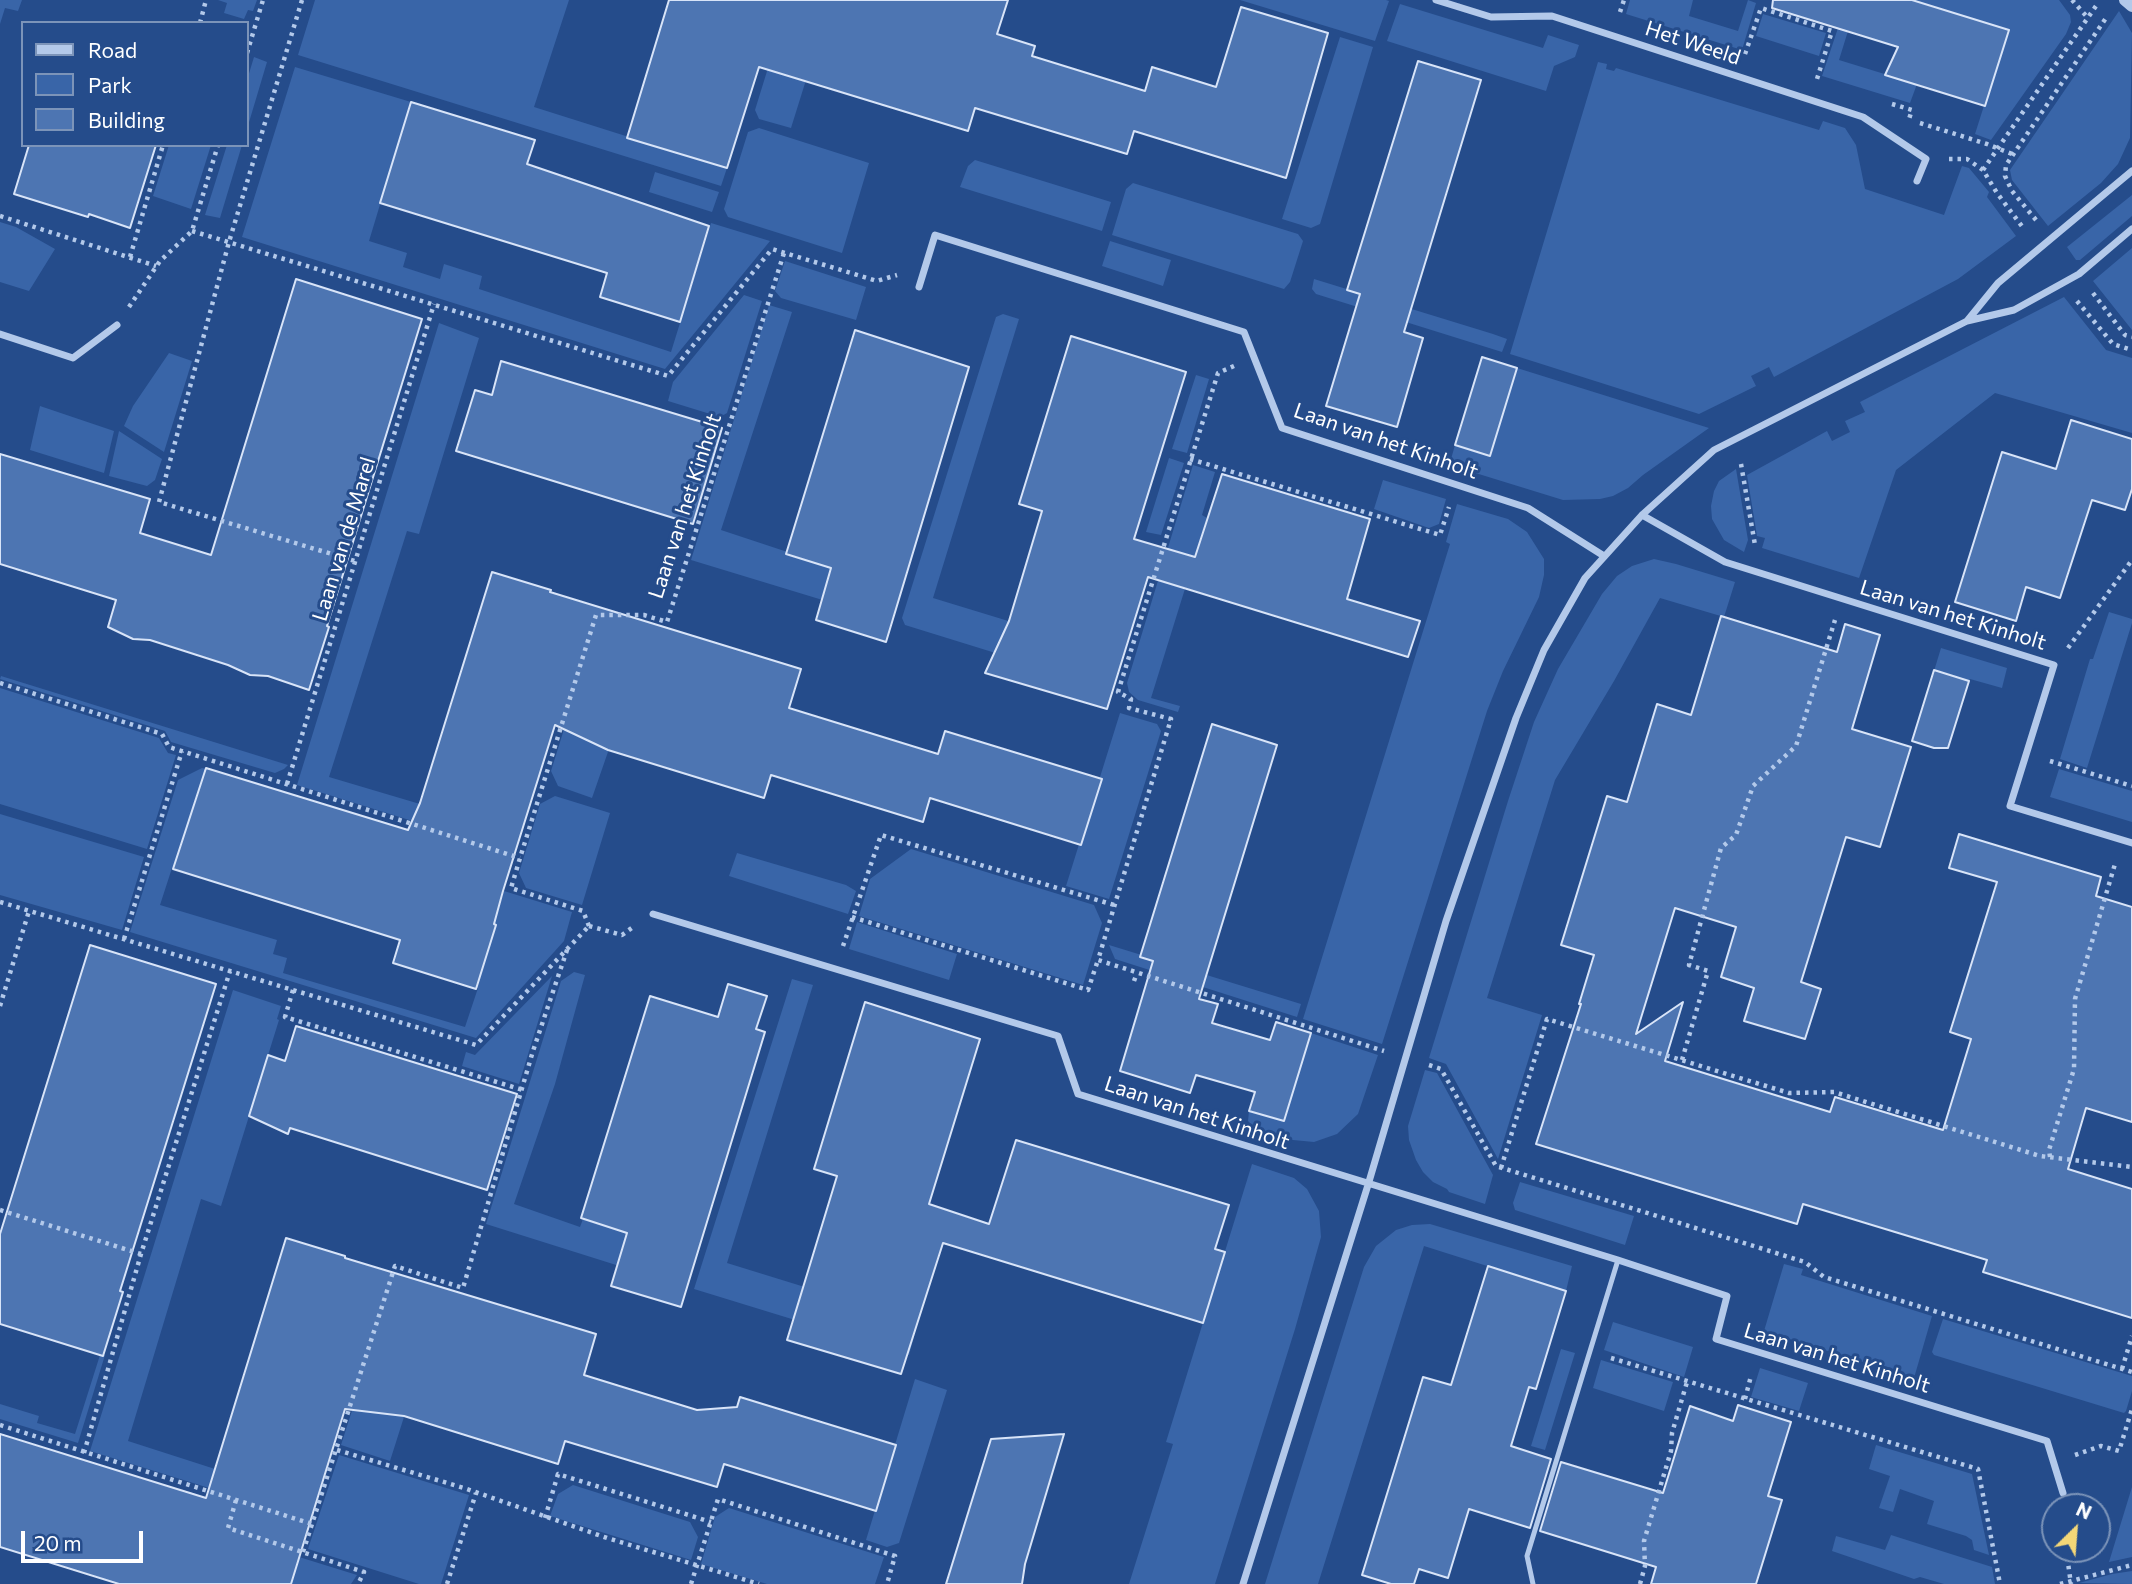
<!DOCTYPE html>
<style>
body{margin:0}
#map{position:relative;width:2132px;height:1584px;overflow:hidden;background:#254c8b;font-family:Commissioner,sans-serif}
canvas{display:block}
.legend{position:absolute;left:21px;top:21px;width:228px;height:126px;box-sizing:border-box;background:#254c8b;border:2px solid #7c94b9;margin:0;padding:9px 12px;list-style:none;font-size:21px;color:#fff}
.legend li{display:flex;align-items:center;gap:14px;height:35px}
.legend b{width:35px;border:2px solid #7c94b9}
.north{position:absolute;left:2041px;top:1493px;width:70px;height:70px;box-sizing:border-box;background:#254c8b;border:2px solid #7c94b9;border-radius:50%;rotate:25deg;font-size:19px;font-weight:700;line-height:28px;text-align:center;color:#fff}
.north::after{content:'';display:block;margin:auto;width:24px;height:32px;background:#f4d777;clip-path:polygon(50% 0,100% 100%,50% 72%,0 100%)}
.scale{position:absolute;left:21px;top:1531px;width:122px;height:32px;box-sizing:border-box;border:4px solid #fff;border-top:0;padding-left:9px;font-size:21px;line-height:24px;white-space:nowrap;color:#fff;-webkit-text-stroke:5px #254c8b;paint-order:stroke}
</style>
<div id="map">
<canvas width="2132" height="1584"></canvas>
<ul class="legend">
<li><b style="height:9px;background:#b3c9ea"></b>Road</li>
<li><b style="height:19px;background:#3965a8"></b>Park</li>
<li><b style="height:19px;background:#4d75b2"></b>Building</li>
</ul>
<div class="north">N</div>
<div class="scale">20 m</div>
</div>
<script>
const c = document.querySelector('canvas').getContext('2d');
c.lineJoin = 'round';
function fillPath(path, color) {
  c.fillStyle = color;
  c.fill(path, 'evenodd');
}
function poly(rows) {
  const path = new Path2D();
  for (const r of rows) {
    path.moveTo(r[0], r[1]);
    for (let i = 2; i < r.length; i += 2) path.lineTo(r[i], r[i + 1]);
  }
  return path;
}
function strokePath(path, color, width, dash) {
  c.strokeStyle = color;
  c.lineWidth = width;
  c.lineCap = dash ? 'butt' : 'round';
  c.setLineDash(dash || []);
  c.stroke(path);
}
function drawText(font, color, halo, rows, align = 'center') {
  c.font = font + ' Commissioner,sans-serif';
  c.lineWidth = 6;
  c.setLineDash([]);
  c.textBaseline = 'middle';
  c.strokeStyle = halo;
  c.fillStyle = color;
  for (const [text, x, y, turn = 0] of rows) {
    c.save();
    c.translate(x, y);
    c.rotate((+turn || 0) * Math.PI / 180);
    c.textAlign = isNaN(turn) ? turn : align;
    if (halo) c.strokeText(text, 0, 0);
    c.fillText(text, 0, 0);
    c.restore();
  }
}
fillPath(poly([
 [0,0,22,0,18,11,5,8,0,24],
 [218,0,257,0,253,11,248,10,244,19,224,13,227,3],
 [315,0,569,0,534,107,727,168,721,186,298,55],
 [789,0,831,0,791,128,759,119,755,110],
 [1240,0,1386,0,1389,1,1375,41],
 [1630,0,1693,0,1689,16,1738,31,1748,0,1756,3,1742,50,1626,14],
 [1912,0,2059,0,2070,15,2071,22,2066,34,1991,140,1975,134,2008,30],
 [1400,4,1543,48,1548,35,1579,45,1575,57,1554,66,1546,91,1387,41],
 [2119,11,2132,33,2130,138,2118,164,2101,183,2048,226,2012,180,2010,170],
 [1763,14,1826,33,1819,56,1756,36],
 [1838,28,1848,31,1839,60,1917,84,1910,103,1822,76],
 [1340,37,1373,47,1320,224,1311,228,1282,219],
 [254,57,267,62,247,129,247,80],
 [1598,62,1607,64,1606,69,1614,71,1616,68,1819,130,1823,121,1845,128,1856,145,1865,189,1944,215,1962,166,1969,168,1989,192,1987,197,2016,236,1958,279,1774,377,1769,367,1751,376,1756,386,1699,414,1510,354],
 [295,67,411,102,369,241,407,253,403,267,440,279,444,264,482,276,479,289,671,352,711,223,770,241,665,369,242,237],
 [759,128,869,163,842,253,728,217,724,209,748,132],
 [169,145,211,145,191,209,153,196],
 [227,145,242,145,220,218,205,215],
 [975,160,1111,202,1102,231,960,187,968,166],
 [655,172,719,192,712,212,649,192],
 [1133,183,1298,234,1303,241,1290,282,1284,289,1112,235,1126,189],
 [2132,195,2132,216,2080,260,2076,260,2067,247],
 [0,222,16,227,55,249,29,291,0,282],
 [1110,241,1171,260,1163,286,1102,266],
 [2132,248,2132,330,2093,281],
 [785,261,866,287,856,320,781,298,775,291],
 [1314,279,1493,334,1507,339,1502,352,1316,294,1312,289],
 [744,295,762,301,727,413,720,417,668,401,673,382],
 [2064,297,2106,350,2132,358,2132,433,1995,393,1896,470,1859,578,1762,548,1765,538,1757,536,1747,475,1827,431,1832,441,1850,432,1845,421,1865,412,1860,402],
 [769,305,792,312,721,530,857,575,885,619,691,560],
 [1003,314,1019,319,933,598,1123,656,1117,678,1102,686,905,625,902,618,996,317],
 [439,323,479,338,419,534,407,531,329,777,521,834,515,853,297,785],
 [169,353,192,361,164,452,124,426,133,406],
 [1517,368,1709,428,1643,475,1628,488,1613,496,1600,499,1563,500,1456,467,1451,459,1455,445,1490,455],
 [1196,375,1209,379,1187,453,1172,449],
 [40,406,114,431,104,473,30,450],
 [119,431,162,459,155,480,147,486,109,476],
 [1169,458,1184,463,1161,535,1146,532],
 [1193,465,1215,472,1202,515,1207,518,1151,698,1180,706,1178,712,1138,700,1129,692,1127,683],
 [1736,469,1748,540,1744,552,1724,540,1712,519,1711,506,1714,491,1719,481],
 [1383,480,1446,499,1439,524,1429,528,1374,509],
 [1457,504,1508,519,1527,532,1544,559,1544,575,1539,597,1503,671,1487,711,1382,1044,1303,1019,1450,544,1446,542],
 [1654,559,1676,564,1735,582,1724,617,1660,598,1614,681,1555,780,1487,998,1542,1015,1498,1159,1446,1064,1429,1058,1508,801,1534,722,1558,669,1602,594,1617,576,1632,566],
 [2109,612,2132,619,2132,623,2087,768,2060,759,2090,659,2093,659],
 [597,623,609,749,592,798,558,786,551,771],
 [1941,648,2007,668,2002,688,1970,679,1969,681,1934,671],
 [1,676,288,765,284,769,275,773,171,742,165,731,0,679],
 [0,688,159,738,168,753,176,755,147,849,0,804],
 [1120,713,1157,724,1161,731,1109,899,1066,886],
 [202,768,206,769,175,869,172,868,160,905,277,940,273,954,287,958,283,973,465,1027,478,988,475,987,504,891,572,912,564,941,476,1038,130,932,178,780],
 [2059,769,2132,791,2132,822,2050,797],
 [555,796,610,813,582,905,526,888,519,873,540,804],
 [0,814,144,857,122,930,0,895],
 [911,849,1094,905,1102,923,1083,985,859,916,870,879],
 [737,853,846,885,856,891,848,914,729,876],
 [857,922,957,954,949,980,849,949],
 [1109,945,1301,1004,1297,1017,1115,959],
 [574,972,585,975,555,1084,514,1204,580,1227,583,1219,652,1241,686,1287,486,1224,561,981],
 [552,976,519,1084,462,1066,466,1052,475,1055],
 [792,979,813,985,727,1263,918,1322,909,1355,694,1289],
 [233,990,281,1006,277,1019,279,1020,221,1206,201,1199,128,1441,215,1469,309,1519,90,1451],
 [1311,1033,1378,1055,1358,1114,1337,1134,1314,1142,1293,1140,1255,1128,1248,1121,1249,1111,1284,1121],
 [1425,1070,1437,1073,1493,1175,1485,1204,1449,1192,1447,1189,1433,1182,1423,1172,1416,1160,1409,1140,1408,1126],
 [1252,1164,1294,1178,1307,1189,1319,1211,1321,1237,1295,1329,1215,1584,1129,1584,1173,1444,1166,1442],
 [1520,1182,1634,1216,1625,1245,1515,1210,1513,1203],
 [1430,1224,1572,1266,1566,1291,1424,1246,1318,1584,1265,1584,1364,1267,1376,1246,1396,1230,1412,1225],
 [1784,1264,1803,1269,1801,1275,1932,1316,1914,1378,1764,1331],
 [396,1273,445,1288,390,1461,341,1445],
 [1943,1319,2132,1376,2132,1391,2126,1411,2124,1413,1934,1355,1932,1352],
 [1613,1322,1693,1347,1684,1377,1604,1350],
 [1561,1349,1575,1353,1545,1450,1531,1446],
 [100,1355,105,1355,78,1443,0,1419,0,1404,39,1416,37,1423,75,1434],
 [1601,1360,1673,1382,1664,1411,1593,1388],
 [1760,1368,1808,1383,1799,1411,1751,1397],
 [915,1379,947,1390,899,1543,887,1547,866,1540],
 [1876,1445,1972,1474,1989,1555,1974,1550,1972,1540,1966,1536,1927,1524,1934,1501,1900,1489,1893,1512,1879,1508,1890,1476,1869,1469],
 [339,1455,469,1495,441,1584,419,1584,308,1549],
 [573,1485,690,1522,698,1537,691,1560,550,1516,558,1494],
 [2132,1487,2132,1557,2109,1562],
 [729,1508,884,1557,875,1584,767,1584,701,1564,715,1517],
 [1891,1535,1992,1567,1995,1584,1944,1584,1920,1577,1914,1579,1832,1551,1836,1536,1885,1550],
 [299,1557,357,1575,351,1584,291,1584],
 [2132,1571,2132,1584,2079,1583,2112,1574]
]), '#3965a8');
const building = poly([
 [669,0,1008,0,997,34,1035,46,1032,56,1145,91,1152,67,1216,87,1241,7,1328,33,1286,178,1134,131,1127,154,975,108,968,131,759,67,727,168,627,138,669,0],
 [1773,0,1912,0,2009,30,1985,106,1885,75,1898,47,1772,8,1773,0],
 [1418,61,1481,80,1404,332,1423,338,1397,427,1326,406,1360,294,1347,290,1418,61],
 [411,102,535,140,527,164,709,226,680,322,600,297,607,273,380,203,411,102],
 [29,145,156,145,130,228,89,214,88,217,14,194,29,145],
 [296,279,422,319,327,626,329,627,309,690,268,676,250,675,228,665,150,640,133,639,108,627,116,600,0,564,0,454,150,499,140,533,211,555,296,279],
 [855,330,969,367,886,642,816,620,831,568,786,554,855,330],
 [1071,336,1186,372,1134,539,1195,557,1222,474,1370,519,1347,599,1420,621,1408,657,1148,577,1107,709,985,673,1009,621,1042,511,1019,504,1071,336],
 [1482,357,1517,368,1490,456,1455,445,1482,357],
 [501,361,722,428,693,524,456,451,475,390,492,395,501,361],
 [2071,420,2132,439,2132,489,2125,510,2092,500,2060,598,2026,587,2016,621,1955,602,2002,452,2056,469,2071,420],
 [492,572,551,590,550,592,801,669,789,708,938,754,945,731,1102,779,1081,845,930,798,923,822,771,775,764,798,608,750,555,725,503,891,494,924,496,925,476,989,393,963,400,940,173,869,206,768,408,830,420,803,492,572],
 [1721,616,1837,652,1845,624,1880,635,1852,729,1911,747,1880,847,1846,837,1801,982,1821,989,1805,1039,1744,1021,1754,988,1721,977,1736,927,1675,908,1636,1034,1683,1002,1665,1061,1830,1112,1835,1097,1943,1130,1971,1039,1950,1032,1997,882,1949,868,1959,834,2101,877,2096,896,2132,907,2132,1122,2086,1108,2068,1169,2132,1189,2132,1318,1983,1272,1987,1260,1803,1204,1797,1224,1536,1144,1581,1004,1579,1004,1594,955,1561,945,1607,796,1627,802,1657,704,1691,715,1721,616],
 [1934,670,1969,681,1948,748,1934,748,1912,741,1934,670],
 [1212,724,1277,745,1199,999,1218,1004,1212,1023,1270,1040,1276,1022,1311,1033,1284,1121,1249,1111,1255,1092,1196,1075,1190,1093,1120,1071,1153,961,1140,957,1212,724],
 [90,945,216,984,120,1291,123,1292,103,1356,0,1324,0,1234,90,945],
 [728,984,767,996,756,1029,765,1032,681,1307,611,1286,627,1233,581,1218,650,996,718,1017,728,984],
 [865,1002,980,1039,929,1204,989,1224,1016,1140,1229,1205,1215,1249,1225,1252,1203,1323,943,1243,901,1374,787,1340,837,1176,814,1169,865,1002],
 [296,1026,517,1094,487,1190,290,1128,288,1134,249,1116,268,1055,285,1061,296,1026],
 [286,1238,345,1256,345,1258,596,1334,584,1375,697,1410,737,1407,740,1397,896,1445,876,1511,724,1464,717,1487,565,1441,558,1464,404,1416,345,1409,291,1584,119,1584,0,1547,0,1434,206,1498,286,1238],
 [1488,1266,1566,1291,1536,1389,1529,1387,1511,1446,1551,1459,1530,1528,1469,1509,1448,1578,1419,1569,1414,1584,1391,1584,1362,1575,1423,1377,1451,1385,1488,1266],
 [1738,1405,1791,1422,1768,1496,1782,1500,1756,1584,1651,1584,1656,1567,1540,1531,1561,1462,1663,1493,1690,1406,1733,1421,1738,1405],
 [1064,1434,1025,1564,1022,1584,946,1584,991,1439,1064,1434]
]);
fillPath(building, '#4d75b2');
strokePath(building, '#d8e4f8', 2);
strokePath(poly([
 [302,0,229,242,159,502,355,561],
 [2072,0,2088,18],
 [1620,12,1624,0],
 [200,23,206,0],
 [247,53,263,0],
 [1745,54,1761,8,1832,31,1817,79],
 [1892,104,1912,110,1909,119],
 [1920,123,1987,144,2012,154],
 [1949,159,1967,159,1983,170,1997,193,2024,229],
 [1983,170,2098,3],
 [0,216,156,266],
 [2036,220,2012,191,2005,176,2006,165,2106,18],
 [192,231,668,376,772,249,877,281,897,275],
 [130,257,163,145],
 [2093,293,2125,335,2132,337],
 [2077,301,2113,344,2132,350],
 [129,307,160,261,192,231,218,145],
 [1234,366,1218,373,1118,692,1131,699,1129,708,1171,719,1098,960,1384,1051],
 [1190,459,1440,535,1449,507],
 [1741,464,1755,545],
 [2068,648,2132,560],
 [0,683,162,734,169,747,520,858],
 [2050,761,2132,786],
 [287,784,434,304],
 [0,902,476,1045,589,926],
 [852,917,1088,990,1098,960],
 [589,926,583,911,511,888,520,858,596,615,644,615,667,622,784,253],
 [589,926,622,935,633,927],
 [124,939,182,751],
 [843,946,881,835,1114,905],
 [1134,981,1137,973],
 [293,990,285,1017,523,1090],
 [0,1006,29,911],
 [1682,1060,1708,971,1689,965,1721,848,1736,835,1753,786,1796,746,1835,620],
 [1429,1065,1441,1069,1496,1166,1805,1262,1824,1277,2132,1372],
 [2050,1157,2049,1150,2074,1069,2075,999,2115,864],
 [1501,1168,1547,1019,1789,1093,1834,1092,2040,1156,2132,1167],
 [0,1210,141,1254],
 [1611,1358,1978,1469,2000,1584],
 [2122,1369,2132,1336],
 [1745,1399,1751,1376],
 [0,1425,312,1524],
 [337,1450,464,1488,607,1538,759,1584],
 [84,1453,141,1254,230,971],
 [2075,1455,2101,1446,2119,1451,2132,1409],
 [236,1500,228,1528,364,1572,358,1584],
 [545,1518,558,1474,711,1522],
 [2066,1549,2071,1584],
 [303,1552,395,1266,463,1288,533,1051,568,947],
 [447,1584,476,1493],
 [691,1584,718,1499,895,1556,887,1584],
 [1640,1584,1645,1566,1644,1541,1671,1451,1672,1433,1687,1382],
 [2060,1584,2132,1565]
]), '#b3c9ea', 4.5, [3.5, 5]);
strokePath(poly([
 [1533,1584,1527,1556,1618,1260]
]), '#b3c9ea', 5);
strokePath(poly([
 [1436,0,1491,17,1552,16,1863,117,1926,159,1917,181],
 [919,287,935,235,1244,332,1282,428,1528,508,1604,556],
 [1967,321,1998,283,2132,171],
 [0,334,73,358,117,325],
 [1642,515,1725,562,2054,665,2010,806,2132,843],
 [653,914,1058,1036,1078,1094,1618,1260,1727,1296,1716,1339,2047,1441,2063,1493],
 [1243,1584,1368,1185,1446,921,1516,718,1544,650,1585,578,1642,515,1714,450,1967,321,2014,310,2079,274,2132,229]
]), '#b3c9ea', 7);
strokePath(poly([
 [2125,0,2132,6]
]), '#b3c9ea', 12);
drawText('21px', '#fff', '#254c8b', [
 ["Het Weeld",1693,43,18],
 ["Laan van het Kinholt",1386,441,19],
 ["Laan van het Kinholt",685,506,-72],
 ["Laan van de Marel",344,539,-73],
 ["Laan van het Kinholt",1953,615,17],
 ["Laan van het Kinholt",1197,1113,18],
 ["Laan van het Kinholt",1837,1358,17]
]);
</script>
